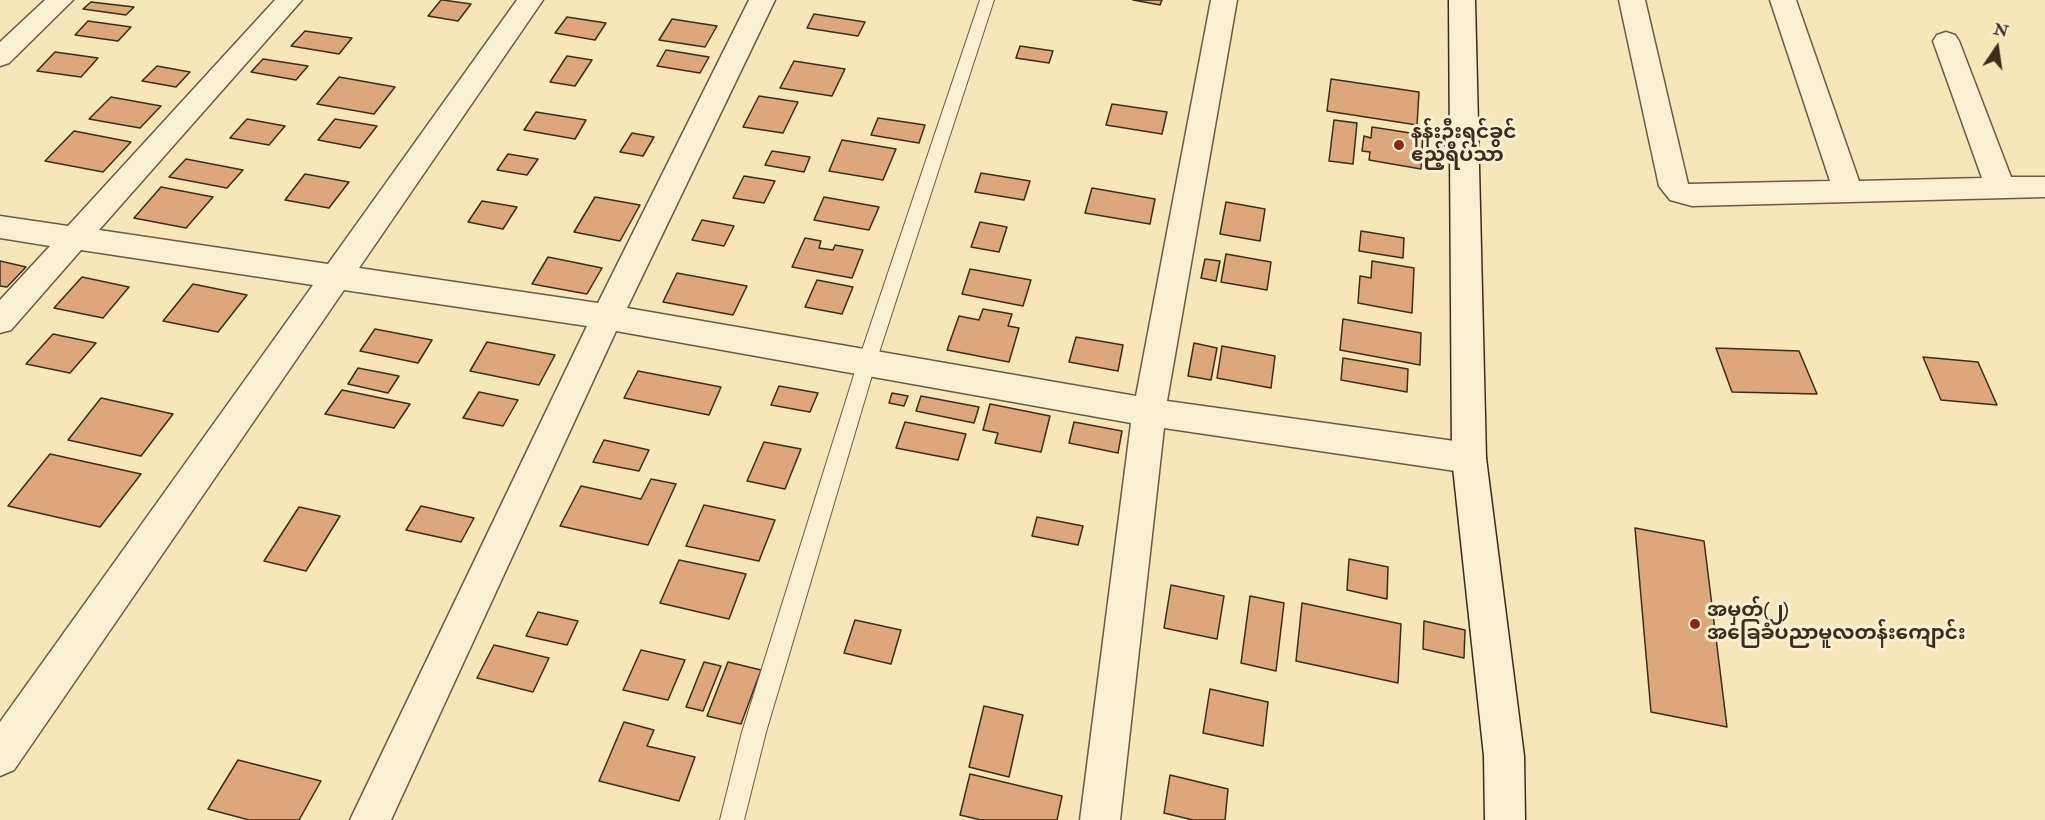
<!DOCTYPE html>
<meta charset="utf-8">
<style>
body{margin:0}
#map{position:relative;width:2045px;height:820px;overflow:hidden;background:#f6e6b8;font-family:"IM FELL Double Pica",serif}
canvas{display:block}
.north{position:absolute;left:1967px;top:18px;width:60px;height:60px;-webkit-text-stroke:4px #f9efd1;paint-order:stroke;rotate:13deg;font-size:16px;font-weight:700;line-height:24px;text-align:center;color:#3c2d1c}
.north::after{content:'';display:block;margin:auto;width:21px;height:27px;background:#3c2d1c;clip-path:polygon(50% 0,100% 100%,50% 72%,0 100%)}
</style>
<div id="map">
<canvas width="2045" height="820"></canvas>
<div class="north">N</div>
</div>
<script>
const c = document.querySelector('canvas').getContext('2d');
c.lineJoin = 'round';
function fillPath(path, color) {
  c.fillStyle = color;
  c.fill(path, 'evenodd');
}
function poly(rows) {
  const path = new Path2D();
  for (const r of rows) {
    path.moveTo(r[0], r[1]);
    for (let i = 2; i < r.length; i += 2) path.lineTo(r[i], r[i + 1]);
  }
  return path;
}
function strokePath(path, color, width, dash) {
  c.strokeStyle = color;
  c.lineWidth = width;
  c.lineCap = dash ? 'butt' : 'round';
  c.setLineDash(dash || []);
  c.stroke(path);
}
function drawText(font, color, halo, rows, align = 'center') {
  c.font = font + ' "IM FELL Double Pica","Noto Sans Myanmar",serif';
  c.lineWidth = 6;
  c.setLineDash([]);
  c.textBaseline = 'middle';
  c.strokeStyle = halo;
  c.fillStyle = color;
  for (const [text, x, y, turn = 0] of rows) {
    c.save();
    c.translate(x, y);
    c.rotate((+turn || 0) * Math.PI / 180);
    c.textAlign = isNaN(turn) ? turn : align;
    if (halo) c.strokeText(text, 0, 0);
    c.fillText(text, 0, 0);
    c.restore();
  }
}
const building = poly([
 [441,0,443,0,471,4,458,21,428,16,441,0],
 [1133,0,1162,0,1160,5,1133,0],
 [91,2,134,7,126,15,83,9,91,2],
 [814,14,865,22,858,36,807,28,814,14],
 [567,17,606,23,595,40,555,33,567,17],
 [672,19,717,26,705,47,659,40,672,19],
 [88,21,131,27,118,41,75,35,88,21],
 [305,31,352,38,339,54,291,46,305,31],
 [1020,46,1053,51,1049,63,1016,58,1020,46],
 [666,50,709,57,700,73,657,66,666,50],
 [55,52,98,58,81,77,37,71,55,52],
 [567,56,592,60,575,86,550,82,567,56],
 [263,59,308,66,296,80,251,72,263,59],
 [794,61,845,69,832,96,780,88,794,61],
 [157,66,190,72,176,87,142,81,157,66],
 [339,77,395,87,374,114,317,104,339,77],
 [1331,79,1419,92,1417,125,1327,111,1331,79],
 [759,96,798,102,783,133,743,127,759,96],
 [111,97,161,106,140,128,89,119,111,97],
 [1112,104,1167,112,1162,134,1106,125,1112,104],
 [536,112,586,120,575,139,524,130,536,112],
 [878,118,925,125,919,143,871,135,878,118],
 [247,119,285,126,269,145,230,138,247,119],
 [335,119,377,126,360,148,318,140,335,119],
 [1334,120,1357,123,1353,164,1329,161,1334,120],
 [1372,127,1423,135,1421,169,1369,160,1370,152,1362,151,1364,136,1371,138,1372,127],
 [74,131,131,142,103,172,45,161,74,131],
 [632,133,654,137,643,156,620,152,632,133],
 [842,140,896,149,883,180,829,171,842,140],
 [772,151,810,157,804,172,765,165,772,151],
 [508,154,538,159,527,175,497,170,508,154],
 [186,159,243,170,227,188,169,177,186,159],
 [981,173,1030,181,1024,200,975,192,981,173],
 [305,174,349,182,329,208,285,200,305,174],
 [744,176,775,181,764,203,733,198,744,176],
 [161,187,213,197,186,228,134,218,161,187],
 [1092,188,1155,199,1150,224,1085,213,1092,188],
 [595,197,640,205,620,241,574,232,595,197],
 [824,197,879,207,869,230,814,220,824,197],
 [482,201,517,207,503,229,468,222,482,201],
 [1226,202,1265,209,1260,241,1220,234,1226,202],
 [702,220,734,226,724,246,692,240,702,220],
 [980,222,1007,227,999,252,971,247,980,222],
 [1361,231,1404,238,1403,258,1359,251,1361,231],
 [805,238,821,241,819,248,833,250,835,245,863,250,852,278,792,267,805,238],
 [1226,254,1271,262,1267,290,1221,282,1226,254],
 [548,257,602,268,587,294,532,284,548,257],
 [1205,259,1220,261,1216,281,1201,278,1205,259],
 [0,261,26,267,7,287,0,286,0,261],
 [1372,261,1414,268,1412,313,1358,303,1360,276,1371,278,1372,261],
 [970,269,1031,280,1023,306,962,294,970,269],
 [677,273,747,286,733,315,663,302,677,273],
 [82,277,129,287,103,318,54,308,82,277],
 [817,280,853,287,842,314,805,307,817,280],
 [193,284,247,295,218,332,163,321,193,284],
 [983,309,1012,314,1008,326,1019,328,1009,362,947,350,959,316,979,320,983,309],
 [1343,319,1421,333,1420,365,1340,350,1343,319],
 [375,329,432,340,418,363,360,351,375,329],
 [53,334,96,343,70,373,26,364,53,334],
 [1076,337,1123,345,1118,371,1069,362,1076,337],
 [487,342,555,355,539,385,470,371,487,342],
 [1194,343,1217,348,1211,380,1188,376,1194,343],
 [1222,346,1275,356,1271,388,1217,378,1222,346],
 [1716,348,1799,351,1817,394,1732,392,1716,348],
 [1923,357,1978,362,1997,405,1941,400,1923,357],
 [1343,358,1408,369,1407,392,1341,380,1343,358],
 [358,368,399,376,388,393,348,384,358,368],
 [638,371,721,387,709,415,624,398,638,371],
 [779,386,818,393,810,412,771,405,779,386],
 [342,390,410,404,394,428,325,414,342,390],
 [479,392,518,400,503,426,463,418,479,392],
 [892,393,908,396,904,406,889,403,892,393],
 [921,396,979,407,974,423,916,411,921,396],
 [101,398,173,414,141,456,68,440,101,398],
 [990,404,1050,416,1041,452,995,443,998,433,983,430,990,404],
 [905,422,966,434,958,460,896,448,905,422],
 [1074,422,1122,431,1118,453,1069,443,1074,422],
 [604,440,649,450,639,471,593,462,604,440],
 [764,442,801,449,785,489,747,481,764,442],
 [50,454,141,474,100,527,8,506,50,454],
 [651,479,676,484,648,545,560,526,581,486,641,499,651,479],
 [704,505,775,520,759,561,686,546,704,505],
 [421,506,474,518,461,542,406,530,421,506],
 [299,507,340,516,306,571,264,561,299,507],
 [1037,517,1083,526,1078,545,1032,536,1037,517],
 [1635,528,1704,541,1727,727,1651,712,1635,528],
 [1349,559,1388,567,1387,599,1347,590,1349,559],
 [679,560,746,574,729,619,660,603,679,560],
 [1171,585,1224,596,1217,639,1164,628,1171,585],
 [1250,596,1284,603,1276,671,1241,663,1250,596],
 [1302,603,1401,624,1398,683,1296,661,1302,603],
 [538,612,578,621,567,645,526,636,538,612],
 [855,620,901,630,891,664,844,653,855,620],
 [1424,621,1465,630,1464,658,1423,649,1424,621],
 [494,645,549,658,533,692,477,678,494,645],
 [641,650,685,660,668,700,623,690,641,650],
 [704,662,721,666,703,711,686,707,704,662],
 [728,662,761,670,741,724,707,716,728,662],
 [1210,689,1268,702,1263,746,1203,733,1210,689],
 [984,706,1023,715,1009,777,969,767,984,706],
 [624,722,654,730,647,746,695,757,679,801,599,781,624,722],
 [238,760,321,781,299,820,249,820,208,809,238,760],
 [970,774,1062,796,1057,820,981,820,960,815,970,774],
 [1170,775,1228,789,1225,820,1193,820,1164,813,1170,775]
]);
fillPath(building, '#dda77b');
strokePath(building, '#3c2d1c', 1.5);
const lane = poly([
 [980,0,994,0,876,362,766,732,744,820,720,820,742,732,858,362,980,0]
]);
const street = poly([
 [45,0,73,0,9,63,0,66,0,42,45,0],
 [275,0,302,0,99,230,328,264,517,0,543,0,359,268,598,303,749,0,775,0,627,308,1136,396,1211,0,1237,0,1167,401,1469,443,1481,448,1486,458,1481,468,1469,473,1164,428,1120,820,1080,820,1131,423,616,331,391,820,350,820,587,326,344,290,14,770,0,776,0,722,313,285,81,250,11,330,0,333,0,300,50,246,0,238,0,216,68,226,275,0],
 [1619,0,1645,0,1688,184,1830,181,1770,0,1796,0,1859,181,1982,178,1933,41,1937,35,1946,32,1955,35,1959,41,2011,177,2045,177,2045,197,1692,206,1670,200,1659,186,1619,0]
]);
const secondary = poly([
 [1449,0,1475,0,1486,458,1524,756,1525,820,1485,820,1484,756,1452,458,1449,0]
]);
strokePath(lane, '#6a5b43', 2);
strokePath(street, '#6a5b43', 3);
strokePath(secondary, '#3c2d1c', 3);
fillPath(lane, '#f9efd1');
fillPath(street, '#f9efd1');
fillPath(secondary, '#f9efd1');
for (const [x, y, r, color] of [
 [1399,145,6,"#8f2418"],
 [1695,624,6,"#8f2418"]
]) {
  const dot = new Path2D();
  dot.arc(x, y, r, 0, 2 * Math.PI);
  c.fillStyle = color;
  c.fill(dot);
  strokePath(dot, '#f9efd1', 2);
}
drawText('bold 20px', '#3c2d1c', '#f9efd1', [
 ["နန်းဦးရင်ခွင်",1411,134],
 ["ဧည့်ရိပ်သာ",1411,157],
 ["အမှတ်(၂)",1707,612],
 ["အခြေခံပညာမူလတန်းကျောင်း",1707,635]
], 'left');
</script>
